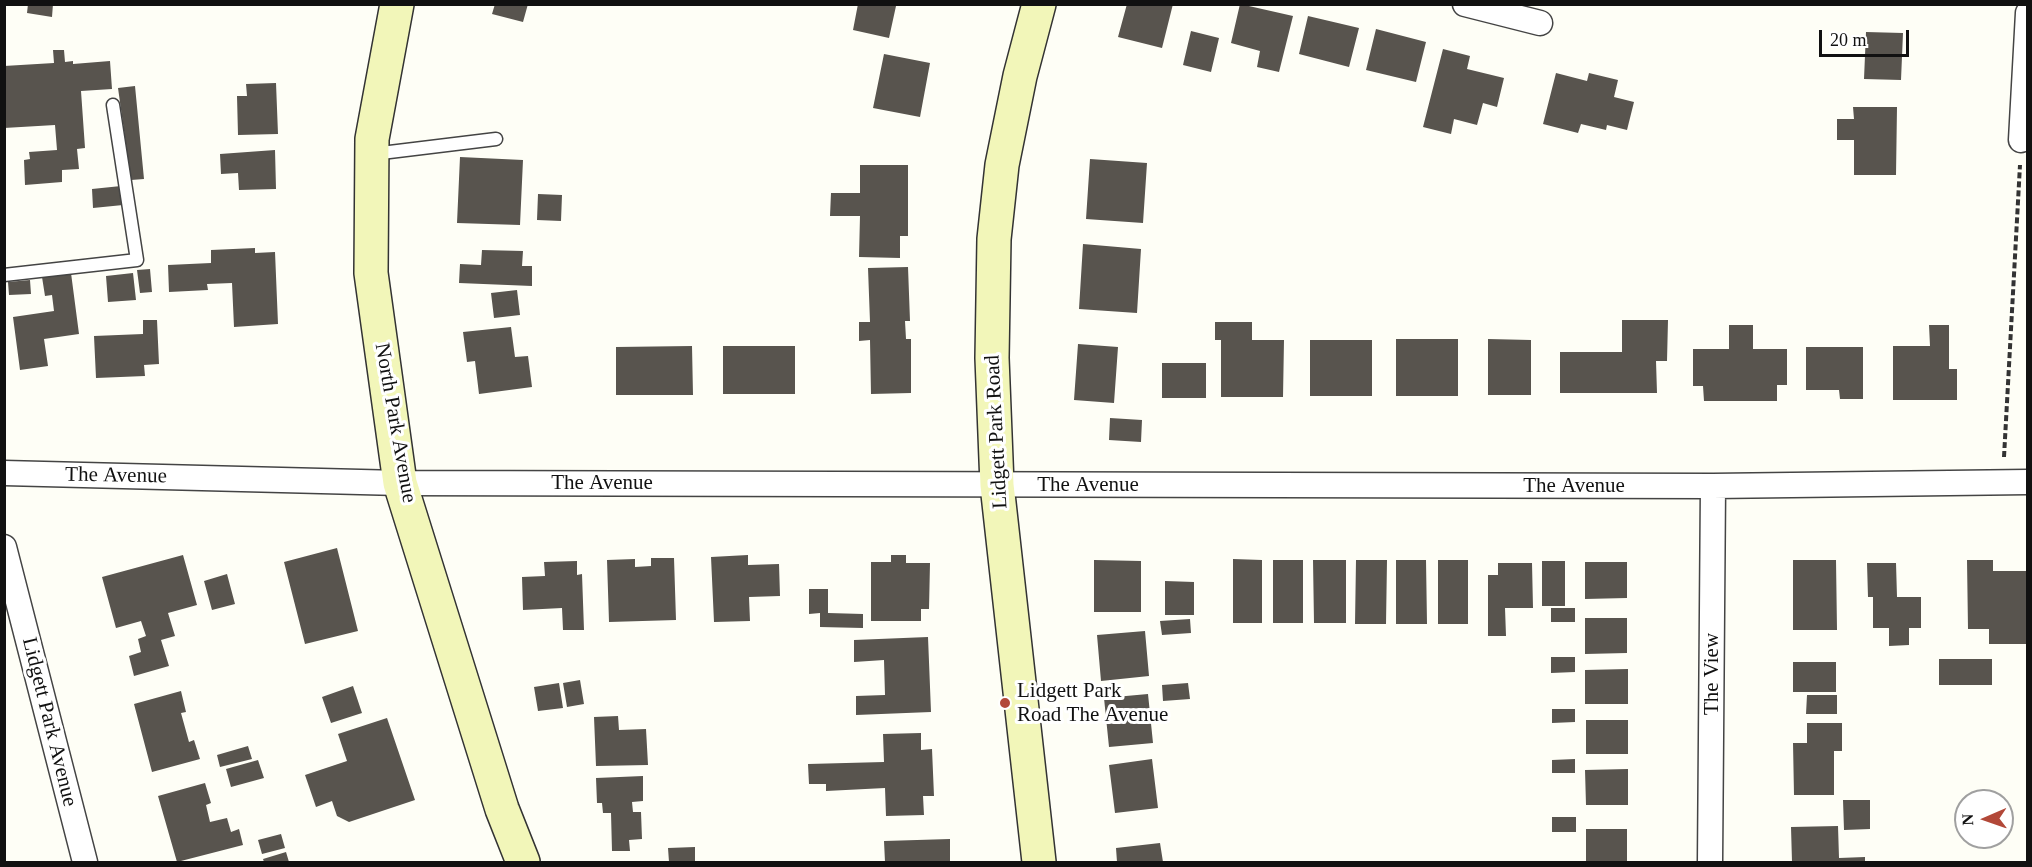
<!DOCTYPE html>
<style>
body{margin:0}
#map{position:relative;width:2032px;height:867px;overflow:hidden;background:#fefef6;font-family:Georgia,serif}
canvas{display:block}
.frame{position:absolute;inset:0;border:6px solid #111;pointer-events:none}
.north{position:absolute;left:1954px;top:789px;width:60px;height:60px;box-sizing:border-box;background:#fff;border:2px solid #a0a0a0;border-radius:50%;rotate:268deg;font-size:16px;font-weight:700;line-height:24px;text-align:center;color:#111}
.north::after{content:'';display:block;margin:auto;width:21px;height:27px;background:#b24838;clip-path:polygon(50% 0,100% 100%,50% 72%,0 100%)}
.scale{position:absolute;left:1819px;top:30px;width:90px;height:27px;box-sizing:border-box;border:3px solid #111;border-top:0;padding-left:8px;font-size:18px;line-height:21px;white-space:nowrap;color:#111;-webkit-text-stroke:4px #fff;paint-order:stroke}
</style>
<div id="map">
<canvas width="2032" height="867"></canvas>
<div class="frame"></div>
<div class="north">N</div>
<div class="scale">20 m</div>
</div>
<script>
const c = document.querySelector('canvas').getContext('2d');
c.lineJoin = 'round';
function fillPath(path, color) {
  c.fillStyle = color;
  c.fill(path, 'evenodd');
}
function poly(rows) {
  const path = new Path2D();
  for (const r of rows) {
    path.moveTo(r[0], r[1]);
    for (let i = 2; i < r.length; i += 2) path.lineTo(r[i], r[i + 1]);
  }
  return path;
}
function strokePath(path, color, width, dash) {
  c.strokeStyle = color;
  c.lineWidth = width;
  c.lineCap = dash ? 'butt' : 'round';
  c.setLineDash(dash || []);
  c.stroke(path);
}
function drawText(font, color, halo, rows, align = 'center') {
  c.font = font + ' Georgia,serif';
  c.lineWidth = 6;
  c.setLineDash([]);
  c.textBaseline = 'middle';
  c.strokeStyle = halo;
  c.fillStyle = color;
  for (const [text, x, y, turn = 0] of rows) {
    c.save();
    c.translate(x, y);
    c.rotate((+turn || 0) * Math.PI / 180);
    c.textAlign = isNaN(turn) ? turn : align;
    if (halo) c.strokeText(text, 0, 0);
    c.fillText(text, 0, 0);
    c.restore();
  }
}
fillPath(poly([
 [28,4,53,4,52,17,27,13],
 [495,4,528,4,523,22,492,14],
 [858,4,896,6,889,38,853,30],
 [1127,4,1173,4,1162,48,1118,37],
 [1240,4,1293,16,1279,72,1257,67,1260,51,1231,43],
 [1308,16,1359,28,1349,67,1299,54],
 [1376,29,1426,42,1416,82,1366,70],
 [1191,31,1219,38,1211,72,1183,65],
 [1866,32,1903,33,1901,80,1864,79],
 [1443,49,1470,56,1467,69,1504,78,1497,107,1483,103,1477,125,1454,119,1451,134,1423,127],
 [53,50,64,50,65,62,73,61,73,64,110,61,112,89,81,91,85,148,77,149,79,169,62,170,62,182,25,185,24,160,30,159,29,152,57,150,55,125,4,128,4,66,54,63],
 [884,54,930,63,920,117,873,108],
 [1556,73,1587,81,1589,73,1618,80,1614,97,1634,102,1627,130,1607,125,1606,130,1581,124,1578,133,1543,124],
 [276,83,278,134,238,135,237,96,247,96,246,84],
 [135,86,144,179,131,180,118,88],
 [1853,107,1897,107,1896,175,1854,175,1854,140,1837,140,1837,119,1854,119],
 [275,150,276,189,239,190,238,173,221,174,220,154],
 [460,157,523,160,520,225,457,223],
 [1090,159,1147,163,1143,223,1086,219],
 [860,165,908,165,908,236,900,236,900,258,859,257,860,216,830,216,831,193,860,193],
 [121,186,123,205,93,208,92,189],
 [538,194,562,195,561,221,537,220],
 [1083,244,1141,249,1137,313,1079,309],
 [255,248,255,253,275,252,278,324,234,327,232,283,207,284,208,290,169,292,168,265,211,263,211,250],
 [482,250,523,251,522,266,532,266,532,286,459,283,460,264,481,265],
 [908,267,910,321,905,321,906,339,911,339,911,393,871,394,870,340,859,341,859,322,870,322,868,268],
 [150,269,152,292,140,293,137,270],
 [71,273,79,334,44,339,48,366,20,370,13,317,54,311,52,295,45,296,42,277],
 [133,273,136,300,108,302,106,276],
 [30,280,31,294,9,295,8,282],
 [517,290,520,315,494,318,491,293],
 [143,320,157,320,159,364,144,365,145,376,96,378,94,336,143,334],
 [1622,320,1668,320,1667,361,1656,361,1657,393,1560,393,1560,352,1622,352],
 [1215,322,1252,322,1252,340,1284,340,1283,397,1221,397,1221,340,1215,340],
 [1729,325,1753,325,1753,349,1787,349,1787,385,1777,385,1777,401,1704,401,1703,386,1693,386,1693,349,1729,349],
 [1929,325,1949,325,1949,369,1957,369,1957,400,1893,400,1893,346,1930,346],
 [511,327,515,357,528,356,532,387,479,394,475,361,467,362,463,332],
 [1396,339,1458,339,1458,396,1396,396],
 [1488,339,1531,340,1531,395,1488,395],
 [1310,340,1372,340,1372,396,1310,396],
 [1078,344,1118,347,1114,403,1074,400],
 [692,346,693,395,616,395,616,347],
 [723,346,795,346,795,394,723,394],
 [1806,347,1863,347,1863,399,1840,399,1839,390,1806,390],
 [1162,363,1206,363,1206,398,1162,398],
 [1110,418,1142,420,1141,442,1109,440],
 [337,548,358,631,305,644,284,562],
 [183,555,197,605,168,613,175,636,161,640,169,666,134,676,129,656,141,652,138,639,146,636,141,621,116,628,102,577],
 [748,555,748,565,779,564,780,596,749,597,750,621,714,622,711,557],
 [891,555,906,555,906,563,930,563,929,609,921,609,921,621,871,621,871,562,891,562],
 [651,558,674,558,676,620,609,622,607,560,635,559,635,567,651,566],
 [1233,559,1262,560,1262,623,1233,623],
 [1094,560,1141,561,1141,612,1094,612],
 [1273,560,1303,560,1303,623,1273,623],
 [1313,560,1346,560,1346,623,1314,623],
 [1356,560,1387,560,1386,624,1355,624],
 [1396,560,1426,560,1427,624,1396,624],
 [1438,560,1468,560,1468,624,1438,624],
 [1793,560,1836,560,1837,630,1793,630],
 [1967,560,1993,560,1993,571,2028,571,2028,644,1989,644,1989,629,1968,629],
 [577,561,577,575,582,574,584,630,563,630,562,608,523,610,522,577,545,576,544,562],
 [1542,561,1565,561,1565,606,1542,606],
 [1585,562,1627,562,1627,598,1585,599],
 [1498,563,1532,563,1533,608,1505,608,1506,636,1488,636,1488,575,1498,575],
 [1867,563,1896,563,1897,597,1921,597,1921,628,1909,628,1909,645,1889,646,1889,628,1873,628,1873,597,1868,597],
 [227,574,235,604,212,610,204,581],
 [1165,581,1194,582,1194,615,1165,615],
 [809,589,828,589,828,613,863,614,863,628,820,627,820,613,809,614],
 [1551,608,1575,608,1575,622,1551,622],
 [1585,618,1627,618,1627,653,1585,654],
 [1190,619,1191,633,1162,635,1160,621],
 [1145,631,1149,676,1101,681,1097,635],
 [928,637,931,712,856,715,856,696,885,695,884,660,854,662,854,640],
 [1551,657,1575,657,1575,672,1551,673],
 [1939,659,1992,659,1992,685,1939,685],
 [1793,662,1836,662,1836,692,1793,692],
 [1628,669,1628,704,1585,704,1585,670],
 [580,680,584,704,567,707,563,683],
 [559,683,563,708,538,711,534,687],
 [1188,683,1190,699,1163,701,1162,685],
 [353,686,362,713,331,723,322,697],
 [181,691,186,712,181,713,189,742,194,740,200,759,152,772,134,704],
 [1148,694,1153,743,1109,747,1104,698],
 [1807,695,1837,695,1837,714,1806,714],
 [1552,709,1575,709,1575,722,1552,723],
 [618,716,619,730,646,729,648,765,596,766,594,717],
 [387,718,415,800,349,822,337,816,332,801,316,807,305,775,347,761,338,734],
 [1586,720,1628,720,1628,754,1586,754],
 [1807,723,1842,723,1842,751,1834,751,1834,795,1794,795,1793,743,1807,743],
 [921,733,921,750,932,749,934,796,923,796,924,815,886,816,885,788,826,791,826,784,809,784,808,764,884,762,883,734],
 [248,746,252,759,220,767,217,755],
 [1152,759,1158,808,1115,813,1109,765],
 [1575,759,1575,773,1552,773,1552,760],
 [258,760,264,778,231,787,226,769],
 [1628,769,1628,805,1586,805,1585,770],
 [643,776,643,801,632,802,633,812,641,812,642,839,629,840,630,851,612,851,611,813,603,813,602,803,597,803,596,778],
 [205,783,211,803,206,805,210,822,227,818,231,832,239,829,243,845,177,862,158,796],
 [1843,800,1870,800,1870,829,1844,830],
 [1552,817,1576,817,1576,832,1552,832],
 [1838,826,1839,858,1865,857,1865,862,1792,862,1791,827],
 [1586,829,1627,829,1627,862,1586,862],
 [281,834,285,848,262,854,258,840],
 [950,839,950,862,885,862,884,841],
 [1160,843,1163,862,1117,862,1116,848],
 [695,847,695,862,669,862,668,848],
 [286,852,289,862,264,862,263,859]
]), '#58544e');
const lane = poly([
 [373,154,496,139],
 [4,275,137,260,113,105]
]);
const street = poly([
 [1465,4,1540,23],
 [2021,140,2028,13],
 [4,473,400,483,1713,486,2028,482],
 [4,547,85,862],
 [1710,862,1713,486]
]);
const secondary = poly([
 [397,4,372,139,371,273,400,483,502,809,523,862],
 [1039,4,1020,76,1002,165,994,239,992,358,997,485,1039,862]
]);
strokePath(lane, '#444', 15);
strokePath(street, '#444', 27);
strokePath(secondary, '#333', 36);
strokePath(poly([
 [2004,457,2020,165]
]), '#333', 4, [6, 3]);
strokePath(lane, '#fff', 12);
strokePath(street, '#fff', 24);
strokePath(secondary, '#f2f6b9', 33);
for (const [x, y, r, color] of [
 [1005,703,6,"#b24838"]
]) {
  const dot = new Path2D();
  dot.arc(x, y, r, 0, 2 * Math.PI);
  c.fillStyle = color;
  c.fill(dot);
  strokePath(dot, '#fff', 2);
}
drawText('21px', '#111', '#fff', [
 ["North Park Avenue",395,423,80],
 ["Lidgett Park Road",997,432,-93],
 ["The Avenue",116,476,1],
 ["The Avenue",602,483],
 ["The Avenue",1088,485],
 ["The Avenue",1574,486],
 ["The View",1712,674,-90],
 ["Lidgett Park Avenue",49,722,76]
]);
drawText('21px', '#111', '#fff', [
 ["Lidgett Park",1017,691],
 ["Road The Avenue",1017,715]
], 'left');
</script>
